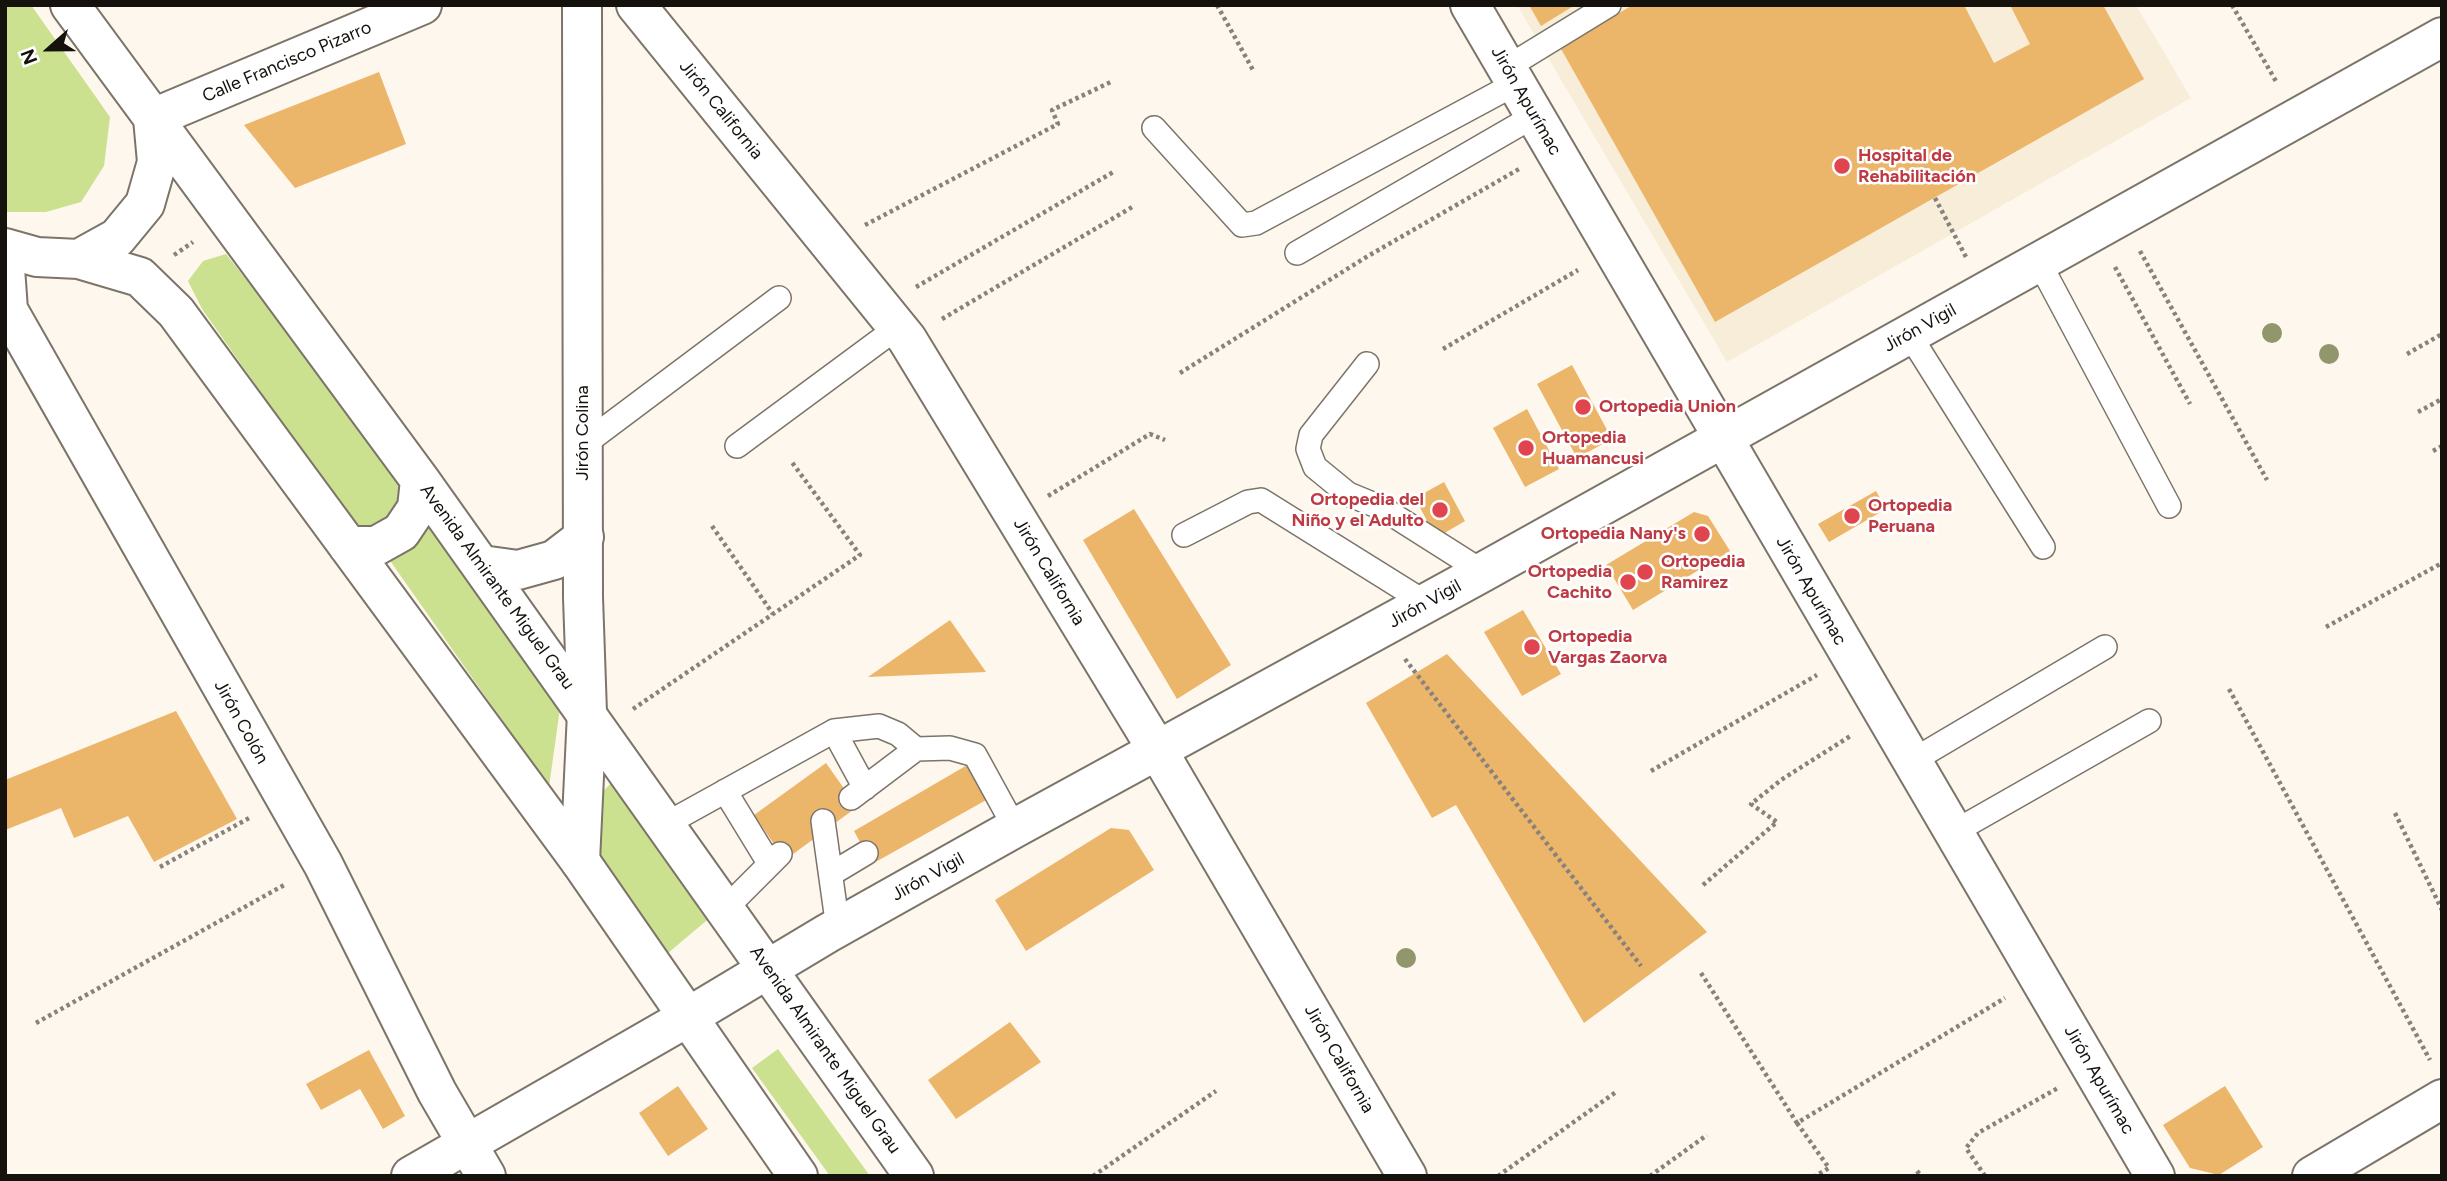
<!DOCTYPE html>
<meta charset="utf-8">
<style>
body{margin:0}
#map{position:relative;width:2447px;height:1181px;overflow:hidden;background:#fef7ed;font-family:Figtree,sans-serif}
canvas{display:block}
.frame{position:absolute;inset:0;border:7px solid #15120e;pointer-events:none}
.north{position:absolute;left:14px;top:14px;width:70px;height:70px;-webkit-text-stroke:5px #fff;paint-order:stroke;rotate:249deg;font-size:19px;font-weight:700;line-height:28px;text-align:center;color:#15120e}
.north::after{content:'';display:block;margin:auto;width:24px;height:32px;background:#15120e;clip-path:polygon(50% 0,100% 100%,50% 72%,0 100%)}
</style>
<div id="map">
<canvas width="2447" height="1181"></canvas>
<div class="frame"></div>
<div class="north">N</div>
</div>
<script>
const c = document.querySelector('canvas').getContext('2d');
c.lineJoin = 'round';
function fillPath(path, color) {
  c.fillStyle = color;
  c.fill(path, 'evenodd');
}
function poly(rows) {
  const path = new Path2D();
  for (const r of rows) {
    path.moveTo(r[0], r[1]);
    for (let i = 2; i < r.length; i += 2) path.lineTo(r[i], r[i + 1]);
  }
  return path;
}
function strokePath(path, color, width, dash) {
  c.strokeStyle = color;
  c.lineWidth = width;
  c.lineCap = dash ? 'butt' : 'round';
  c.setLineDash(dash || []);
  c.stroke(path);
}
function drawText(font, color, halo, rows, align = 'center') {
  c.font = font + ' Figtree,sans-serif';
  c.lineWidth = 5;
  c.setLineDash([]);
  c.textBaseline = 'middle';
  c.strokeStyle = halo;
  c.fillStyle = color;
  for (const [text, x, y, turn = 0] of rows) {
    c.save();
    c.translate(x, y);
    c.rotate((+turn || 0) * Math.PI / 180);
    c.textAlign = isNaN(turn) ? turn : align;
    if (halo) c.strokeText(text, 0, 0);
    c.fillText(text, 0, 0);
    c.restore();
  }
}
fillPath(poly([
 [1517,5,2136,5,2191,98,1727,362]
]), '#f8edd8');
fillPath(poly([
 [5,5,31,5,110,117,104,166,81,202,46,212,5,212],
 [226,254,411,486,409,508,366,541,202,309,188,281,203,261],
 [436,516,561,701,549,787,386,555],
 [612,782,712,916,668,953,595,853,593,802],
 [778,1049,870,1176,830,1176,752,1068]
]), '#cbe190');
fillPath(poly([
 [1529,5,1575,5,1541,26],
 [1633,5,1964,5,1994,63,2030,44,2010,5,2103,5,2144,79,1715,322,1560,47],
 [379,72,406,144,295,188,244,125],
 [1572,365,1612,439,1577,458,1537,384],
 [1527,409,1559,469,1525,487,1493,428],
 [1444,482,1465,521,1436,538,1415,498],
 [1876,491,1886,509,1829,542,1818,524],
 [1134,509,1231,665,1177,699,1083,540],
 [1694,512,1708,516,1730,551,1633,610,1606,565],
 [1523,610,1561,674,1522,696,1484,632],
 [950,620,986,672,868,677],
 [1447,654,1707,932,1584,1023,1456,805,1432,818,1366,703],
 [176,711,237,819,154,862,128,816,74,838,61,808,5,830,5,780],
 [826,763,857,807,785,860,754,815],
 [969,764,988,799,872,864,854,831],
 [1111,828,1129,830,1154,870,1026,951,995,900],
 [1010,1022,1041,1062,956,1119,928,1080],
 [369,1050,405,1116,383,1129,360,1089,321,1110,306,1084],
 [678,1086,708,1129,668,1156,639,1113],
 [2225,1086,2263,1147,2219,1175,2190,1168,2163,1125]
]), '#ebb56a');
const service = poly([
 [1506,68,1609,5],
 [1154,128,1242,225,1256,223,1515,84],
 [1297,253,1534,116],
 [2039,262,2169,506],
 [1909,334,2043,547],
 [1367,364,1311,435,1308,449,1315,467,1348,494,1382,508,1483,572],
 [583,445,779,298],
 [737,446,898,327],
 [1184,535,1248,502,1261,500,1426,603],
 [834,731,865,788],
 [1912,761,2105,647],
 [725,791,769,863],
 [851,798,916,749,950,748,975,755,1015,828],
 [823,821,838,928],
 [666,824,834,731,879,726,898,734,916,749],
 [1954,832,2149,721],
 [831,874,866,853],
 [725,909,780,854]
]);
const minor = poly([
 [636,5,907,339,1158,751,1407,1176],
 [1470,5,2155,1176],
 [153,118,422,5],
 [5,268,8,310,323,864,437,1092,486,1176],
 [411,1176,688,1017]
]);
const tertiary = poly([
 [580,861,587,713,583,597,582,5]
]);
const secondary = poly([
 [70,5,420,480,914,1176],
 [5,248,37,257,79,259,140,277,176,312,580,861,798,1176],
 [79,259,117,238,145,204,157,162,153,118],
 [348,546,376,546,401,532,417,508,420,480],
 [482,565,518,570,554,560,584,537],
 [688,1017,828,933,1015,828,1483,572,2442,37],
 [2312,1176,2442,1099]
]);
strokePath(service, '#7c7469', 26);
strokePath(minor, '#7c7469', 42);
strokePath(tertiary, '#7c7469', 42);
strokePath(secondary, '#7c7469', 42);
strokePath(poly([
 [1217,5,1253,70],
 [2232,5,2277,83],
 [1935,198,1966,257],
 [865,225,1058,124,1052,110,1113,81],
 [2140,251,2267,480],
 [174,255,193,242],
 [2115,267,2190,404],
 [916,287,1115,171],
 [942,319,1134,206],
 [1443,349,1578,270],
 [2407,354,2442,334],
 [1180,373,1368,256,1519,169],
 [2418,412,2442,399],
 [2433,451,2442,446],
 [1048,496,1150,434,1165,440],
 [712,526,773,614],
 [2326,627,2442,563],
 [1405,659,1641,966],
 [2229,689,2430,1060],
 [633,709,860,555,791,461],
 [1651,771,1817,675],
 [2395,813,2442,910],
 [160,867,251,817],
 [1703,885,1777,822,1751,804,1781,780,1852,735],
 [1701,973,1797,1123,2005,998],
 [36,1023,286,884],
 [1797,1123,1829,1168,1815,1176],
 [1917,1171,1921,1176],
 [1093,1176,1216,1091],
 [1498,1176,1616,1092],
 [1650,1176,1707,1135],
 [1985,1176,1966,1148,1978,1133,2058,1088]
]), '#87827c', 4.5, [3.5, 3.5]);
strokePath(service, '#fff', 23);
strokePath(minor, '#fff', 38);
strokePath(tertiary, '#fff', 38);
strokePath(secondary, '#fff', 38);
c.fillStyle = '#92966d';
for (const [x, y] of [
 [2272,333],
 [2329,354],
 [1406,958]
]) {
  c.beginPath();
  c.arc(x, y, 10, 0, 2 * Math.PI);
  c.fill();
}
for (const [x, y, r, color] of [
 [1842,166,9,"#e0444e"],
 [1583,407,9,"#e0444e"],
 [1526,448,9,"#e0444e"],
 [1440,510,9,"#e0444e"],
 [1852,516,9,"#e0444e"],
 [1702,534,9,"#e0444e"],
 [1645,572,9,"#e0444e"],
 [1628,582,9,"#e0444e"],
 [1532,647,9,"#e0444e"]
]) {
  const dot = new Path2D();
  dot.arc(x, y, r, 0, 2 * Math.PI);
  c.fillStyle = color;
  c.fill(dot);
  strokePath(dot, '#fff', 2.5);
}
drawText('18px', '#15120e', '#fff', [
 ["Calle Francisco Pizarro",287,62,-23],
 ["Jirón Apurímac",1526,101,60],
 ["Jirón California",721,110,51],
 ["Jirón Vigil",1920,328,-29],
 ["Jirón Colina",583,433,-90],
 ["Jirón California",1049,572,59],
 ["Avenida Almirante Miguel Grau",497,587,54],
 ["Jirón Apurímac",1811,591,60],
 ["Jirón Vigil",1425,604,-29],
 ["Jirón Colón",241,722,61],
 ["Jirón Vigil",928,877,-29],
 ["Avenida Almirante Miguel Grau",825,1050,55],
 ["Jirón California",1339,1059,60],
 ["Jirón Apurímac",2099,1080,60]
]);
drawText('bold 18px', '#be3a42', '#fff', [
 ["Hospital de",1858,156],
 ["Rehabilitación",1858,177],
 ["Ortopedia Union",1599,407],
 ["Ortopedia",1542,438],
 ["Huamancusi",1542,459],
 ["Ortopedia del",1424,500,"right"],
 ["Niño y el Adulto",1424,521,"right"],
 ["Ortopedia",1868,506],
 ["Peruana",1868,527],
 ["Ortopedia Nany's",1686,534,"right"],
 ["Ortopedia",1661,562],
 ["Ramirez",1661,583],
 ["Ortopedia",1612,572,"right"],
 ["Cachito",1612,593,"right"],
 ["Ortopedia",1548,637],
 ["Vargas Zaorva",1548,658]
], 'left');
</script>
